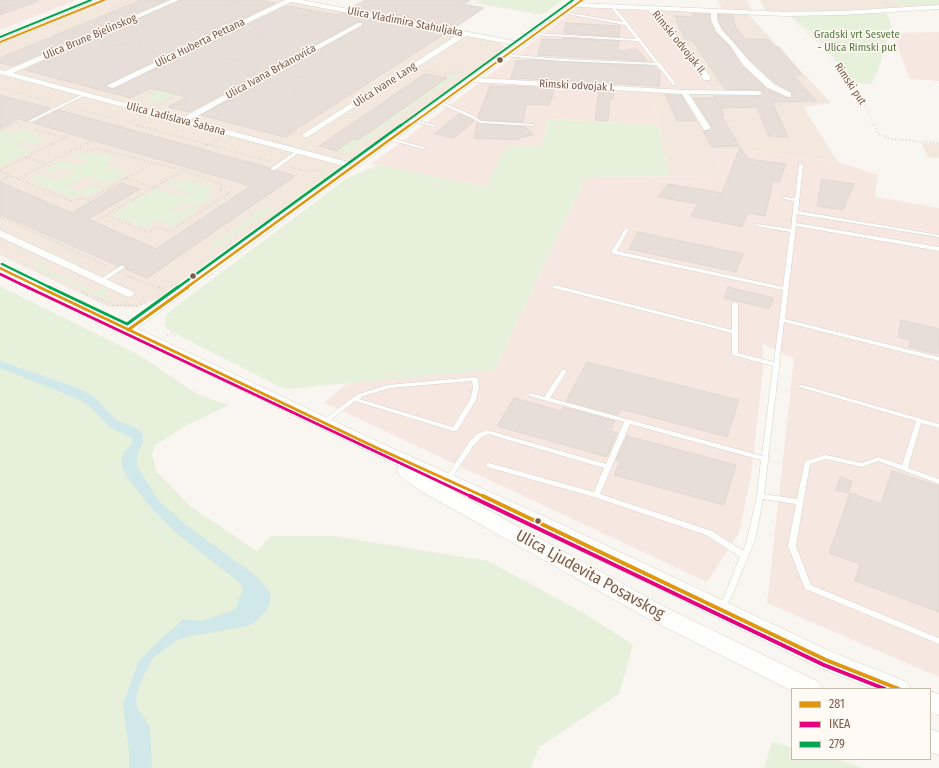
<!DOCTYPE html>
<meta charset="utf-8">
<style>
body{margin:0}
#map{position:relative;width:939px;height:768px;overflow:hidden;background:#f9f5f0;font-family:"Fira Sans Condensed",sans-serif}
canvas{display:block}
.legend{position:absolute;left:791px;top:688px;width:140px;height:72px;box-sizing:border-box;background:#fffaf3;border:1px solid #cabbb1;margin:0;padding:5px 7px;list-style:none;font-size:12px;color:#7a5c4d}
.legend li{display:flex;align-items:center;gap:8px;height:20px}
.legend b{width:20px;border:1px solid #cabbb1}
</style>
<div id="map">
<canvas width="939" height="768"></canvas>
<ul class="legend">
<li><b style="height:5px;background:#de970f"></b>281</li>
<li><b style="height:5px;background:#e5007d"></b>IKEA</li>
<li><b style="height:5px;background:#00a651"></b>279</li>
</ul>
</div>
<script>
const c = document.querySelector('canvas').getContext('2d');
c.lineJoin = 'round';
function fillPath(path, color) {
  c.fillStyle = color;
  c.fill(path, 'evenodd');
}
function poly(rows) {
  const path = new Path2D();
  for (const r of rows) {
    path.moveTo(r[0], r[1]);
    for (let i = 2; i < r.length; i += 2) path.lineTo(r[i], r[i + 1]);
  }
  return path;
}
function strokePath(path, color, width, dash) {
  c.strokeStyle = color;
  c.lineWidth = width;
  c.lineCap = dash ? 'butt' : 'round';
  c.setLineDash(dash || []);
  c.stroke(path);
}
function drawText(font, color, halo, rows, align = 'center') {
  c.font = font + ' "Fira Sans Condensed",sans-serif';
  c.lineWidth = 3;
  c.setLineDash([]);
  c.textBaseline = 'middle';
  c.strokeStyle = halo;
  c.fillStyle = color;
  for (const [text, x, y, turn = 0] of rows) {
    c.save();
    c.translate(x, y);
    c.rotate((+turn || 0) * Math.PI / 180);
    c.textAlign = isNaN(turn) ? turn : align;
    if (halo) c.strokeText(text, 0, 0);
    c.fillText(text, 0, 0);
    c.restore();
  }
}
fillPath(poly([
 [110,0,285,0,499,42,507,48,308,194,248,233,157,299,137,307,109,307,0,255,0,44],
 [718,0,747,0,752,11,722,10],
 [760,0,895,0,906,8,852,11,766,11],
 [644,10,747,13,831,103,803,107,838,162,746,150,708,151,725,176,668,176,652,92,712,89],
 [921,143,939,144,939,158,928,157]
]), '#f2e8de');
fillPath(poly([
 [0,0,77,0,0,30],
 [579,7,644,10,713,90,652,92,658,125,548,119,541,146,507,145,486,187,372,164],
 [939,32,939,81,910,79,892,33],
 [746,150,838,162,878,175,875,197,939,208,939,677,767,603,794,359,763,344,763,370,751,476,739,533,707,582,325,403,348,382,494,370,586,177,724,176,708,151]
]), '#f6e8e1');
fillPath(poly([
 [480,0,563,0,542,15,475,3],
 [895,0,939,0,939,6,906,8],
 [886,13,889,18,891,26,878,70,871,84,853,83,828,50,816,37,790,16],
 [222,59,236,62,157,104,147,101,152,98,148,97],
 [461,72,349,152,344,153,336,151,353,139,358,140,446,79,443,78],
 [548,119,658,125,668,176,586,177,494,370,284,389,170,331,164,325,167,315,179,304,349,177,379,165,486,187,507,145,541,146],
 [3,131,13,134,20,131,43,137,36,140,42,142,36,145,22,141,15,144,32,150,0,166,0,133],
 [95,152,114,158,104,165,128,172,108,184,86,176,65,187,79,192,92,185,103,188,89,196,80,193,72,198,28,179,39,174,58,181,74,171,60,168,50,173,43,171,62,160,80,166,88,161,73,157,80,153,88,155],
 [334,173,304,196,288,207,285,206,328,175],
 [186,179,213,188,206,194,214,196,198,206,186,202,170,210,177,213,188,207,199,209,173,226,157,220,145,228,112,214,155,189,182,197,190,193,166,185,172,181,181,183],
 [267,206,272,208,215,248,210,246],
 [45,260,47,261,39,266,95,292,104,287,107,291,103,295,111,299,107,301,32,266],
 [0,286,141,356,197,394,229,405,187,425,155,445,152,454,156,471,190,506,257,551,271,536,333,536,488,561,587,615,633,645,619,694,539,747,531,768,0,768],
 [772,742,792,747,792,759,836,759,863,768,764,768]
]), '#e7f0db');
fillPath(poly([
 [0,361,78,388,93,396,116,420,138,429,143,435,143,442,137,455,137,466,159,501,186,525,255,575,269,591,271,599,267,610,254,623,243,627,191,636,175,641,152,659,143,677,136,695,137,708,150,727,152,768,129,768,129,752,123,704,138,663,153,646,184,619,201,621,235,610,243,590,239,582,176,533,146,502,125,474,121,462,124,453,132,444,132,438,111,428,87,404,78,399,0,368]
]), '#d0e8ea');
const building = poly([
 [0,0,38,0,38,1,0,15,0,0],
 [141,0,167,0,12,66,0,63,0,58,141,0],
 [180,0,259,0,275,3,105,85,105,87,114,89,287,6,337,15,341,13,446,33,284,137,201,115,363,26,363,22,357,22,189,112,168,107,187,97,150,88,131,98,25,70,180,0],
 [365,0,470,0,463,4,484,8,454,28,351,8,365,0],
 [693,14,710,14,710,21,715,32,729,46,742,66,767,89,787,98,792,97,792,92,775,83,750,60,723,29,718,20,718,15,733,15,736,28,746,39,767,39,775,47,779,47,802,75,793,75,817,101,772,102,788,137,769,136,757,107,721,108,714,96,759,96,764,92,759,90,725,89,692,40,685,40,682,30,680,30,675,16,693,17,693,14],
 [566,23,620,26,619,37,564,33,566,23],
 [563,38,619,41,618,51,637,49,647,61,538,55,542,39,563,40,563,38],
 [537,60,652,66,660,71,660,86,511,78,516,61,537,60],
 [425,74,447,78,358,140,353,139,336,151,319,146,425,74],
 [490,86,508,87,508,86,555,88,549,105,526,105,523,122,482,120,478,117,490,86],
 [599,91,614,92,613,99,610,99,608,121,595,120,599,91],
 [0,95,50,108,27,121,18,119,0,128,0,95],
 [666,95,681,95,696,121,677,121,666,95],
 [693,98,715,98,724,116,722,116,739,146,712,147,703,131,708,131,712,127,693,98],
 [59,110,270,168,271,172,277,170,295,176,147,278,126,269,126,267,123,264,118,266,0,214,0,182,72,213,122,183,140,189,88,219,156,249,251,186,33,123,59,110],
 [459,114,474,121,454,138,434,134,459,114],
 [477,123,526,127,534,135,521,137,519,140,474,138,477,123],
 [740,147,748,159,786,164,779,182,773,181,765,216,748,213,742,227,691,216,698,204,658,197,668,184,722,193,740,147],
 [822,179,854,184,843,210,817,206,822,179],
 [638,232,743,254,736,272,629,249,638,232],
 [728,287,774,298,769,309,724,298,728,287],
 [901,320,939,329,938,354,909,347,911,340,898,337,901,320],
 [587,362,739,400,727,437,621,409,618,415,566,401,587,362],
 [514,398,561,411,563,407,615,421,610,431,617,433,607,457,497,426,514,398],
 [627,436,736,465,724,505,614,475,620,461,616,460,627,436],
 [892,471,939,486,939,612,855,581,860,564,829,553,850,493,881,504,892,471],
 [840,477,852,481,848,493,836,490,840,477]
]);
fillPath(building, '#e6ded7');
strokePath(building, '#e2d8d2', 1);
const lane = poly([
 [613,8,615,8,628,23,641,40,659,63,660,63,675,83,675,85,673,85,657,65,562,61,504,56,502,55,504,54,562,59,655,63,638,41,534,35,532,34,534,33,636,39,625,25,562,13,564,12,623,22,613,10,613,8],
 [0,34,12,36,14,37,12,38,0,36,0,34],
 [83,94,86,95,31,122,28,121,83,94],
 [438,101,440,101,474,116,481,121,533,124,535,125,533,126,480,123,472,118,438,103,438,101],
 [413,120,435,125,437,126,435,127,414,122,413,122,413,120],
 [389,138,391,138,427,148,423,149,389,140,389,138],
 [296,151,300,152,275,170,271,170,271,168,296,151],
 [799,164,803,165,798,211,939,235,939,237,797,214,796,223,939,247,939,251,796,226,785,319,939,357,939,361,784,322,779,364,781,365,779,367,768,457,769,459,768,461,764,494,797,499,805,461,826,455,862,463,878,457,902,465,916,421,799,387,798,386,799,385,803,385,939,424,939,428,921,423,908,468,939,479,939,484,878,461,862,467,826,459,810,464,796,546,811,585,939,638,939,644,805,589,788,546,796,504,763,499,755,540,731,598,723,610,720,611,717,610,716,608,724,597,740,557,706,535,594,497,487,467,486,465,487,463,489,463,594,492,604,468,488,434,481,438,474,445,449,482,445,482,444,480,470,441,477,434,487,430,606,464,624,422,529,396,528,395,531,393,544,397,562,370,564,369,567,371,550,398,762,456,773,366,733,355,732,354,732,333,553,288,552,287,555,285,732,330,732,304,735,302,737,303,738,304,738,353,774,362,783,290,614,254,611,252,625,229,627,228,629,229,617,251,783,287,790,232,757,226,755,225,757,224,791,229,794,201,784,199,782,198,784,197,795,198,799,164],
 [630,424,761,460,757,496,747,540,743,551,712,531,600,494,630,424],
 [122,265,125,267,124,268,103,282,99,282,98,281,99,280,122,265],
 [475,377,478,379,479,388,476,400,457,431,453,431,355,401,325,424,323,425,320,423,352,398,359,394,387,385,475,377],
 [472,381,473,388,470,400,453,427,359,399,363,396,390,388,472,381]
]);
const street = poly([
 [98,0,107,0,0,44,0,40,98,0],
 [171,0,179,0,13,73,182,118,358,23,362,23,362,25,190,120,352,163,515,45,466,36,306,138,302,136,303,134,459,34,291,2,113,88,106,86,285,0,302,0,520,42,578,0,585,0,581,3,785,12,842,11,939,5,939,9,842,15,785,16,717,13,717,20,722,30,734,43,749,61,774,84,791,93,791,97,788,97,768,88,743,65,730,45,716,31,711,20,711,13,655,10,710,76,710,80,704,80,648,10,577,7,479,78,684,90,759,91,763,93,759,95,689,94,711,128,707,130,704,130,682,94,473,82,132,332,128,333,124,332,122,330,124,328,347,167,0,74,0,70,5,71,171,0],
 [0,230,134,292,135,294,130,297,126,296,0,237,0,230]
]);
const secondary = poly([
 [0,264,383,444,548,518,834,653,907,682,911,689,873,689,818,667,534,528,446,487,665,607,819,682,823,689,792,689,792,691,649,619,419,490,399,475,397,470,399,466,0,274,0,264],
 [930,691,939,694,939,715,930,712,930,691],
 [930,729,939,732,939,755,930,752,930,729]
]);
strokePath(lane, '#d7d1cb', 1);
strokePath(street, '#d7d1cb', 1);
strokePath(secondary, '#d9d2cb', 1);
strokePath(poly([
 [43,8,53,10],
 [108,10,131,0],
 [438,18,455,8,477,0],
 [796,23,822,45,851,83,863,99,874,126],
 [185,27,203,31],
 [249,32,265,35],
 [51,33,66,37],
 [101,43,116,46,137,43,152,36,160,38],
 [241,62,262,67],
 [356,63,388,70],
 [426,70,438,73,463,72],
 [289,75,317,81],
 [69,80,242,0],
 [0,88,50,102],
 [138,99,309,13],
 [160,104,241,62,223,57],
 [75,109,111,118],
 [98,121,114,113],
 [126,122,140,126],
 [14,123,22,125],
 [236,125,257,116,317,81,328,79,398,38,414,33],
 [9,126,21,120],
 [121,126,136,119]
]), '#dcd5d0', 1.5, [0.5, 2]);
strokePath(poly([
 [136,125,269,161],
 [874,125,877,133,890,139,939,143],
 [118,127,123,125],
 [0,130,11,125],
 [287,137,296,131],
 [64,138,73,133],
 [77,148,93,140],
 [200,149,217,140],
 [26,157,46,164],
 [291,167,304,171,325,170],
 [0,170,64,138,34,129],
 [0,171,11,176],
 [126,178,153,187],
 [18,179,77,148,88,151,96,148,182,170,223,185,219,190,229,193,170,231,158,227,148,232,105,215],
 [0,181,11,176,71,201,80,198,88,200,154,162],
 [0,216,107,266],
 [94,222,182,171],
 [126,276,161,288]
]), '#dcd5d0', 2, [1, 2.5]);
strokePath(poly([
 [158,287,165,289],
 [83,293,114,305,137,306,145,302],
 [167,335,170,333,176,337]
]), '#dcd5d0', 2.5, [1, 3]);
fillPath(lane, '#fefefd');
fillPath(street, '#fefefd');
fillPath(secondary, '#fefefd');
strokePath(poly([
 [0,42,104,0],
 [409,126,582,0]
]), '#de970f', 2);
strokePath(poly([
 [0,268,41,288],
 [186,288,410,125]
]), '#de970f', 2.5);
strokePath(poly([
 [39,287,377,448,485,497],
 [128,330,188,287]
]), '#de970f', 3);
strokePath(poly([
 [483,496,826,660,899,689]
]), '#de970f', 4);
strokePath(poly([
 [0,274,29,288]
]), '#e5007d', 2.5);
strokePath(poly([
 [27,287,472,497]
]), '#e5007d', 3);
strokePath(poly([
 [470,496,824,665,885,689]
]), '#e5007d', 4);
strokePath(poly([
 [0,37,91,0],
 [400,126,573,0]
]), '#00a651', 2);
strokePath(poly([
 [2,264,51,288],
 [177,288,401,125]
]), '#00a651', 2.5);
strokePath(poly([
 [49,287,127,324,178,287]
]), '#00a651', 3);
for (const [x, y, r, color] of [
 [500,60,3.5,"#7a5c4d"],
 [193,276,3.5,"#7a5c4d"],
 [538,521,3.5,"#7a5c4d"]
]) {
  const dot = new Path2D();
  dot.arc(x, y, r, 0, 2 * Math.PI);
  c.fillStyle = color;
  c.fill(dot);
  strokePath(dot, '#fffaf3', 1.5);
}
drawText('11px', '#7a5c4d', '#fffaf3', [
 ["Ulica Vladimira Stahuljaka",405,22,11],
 ["Ulica Brune Bjelinskog",90,37,-23],
 ["Ulica Huberta Pettana",200,43,-26],
 ["Rimski odvojak II.",679,43,51],
 ["Ulica Ivana Brkanovića",271,72,-29],
 ["Rimski put",850,84,56],
 ["Ulica Ivane Lang",385,85,-33],
 ["Rimski odvojak I.",577,86,3],
 ["Ulica Ladislava Šabana",176,119,15]
]);
drawText('11px', '#537a41', '#fffaf3', [
 ["Gradski vrt Sesvete",857,35],
 ["- Ulica Rimski put",857,48]
]);
drawText('16px', '#7a5c4d', '#fffaf3', [
 ["Ulica Ljudevita Posavskog",590,575,29]
]);
</script>
